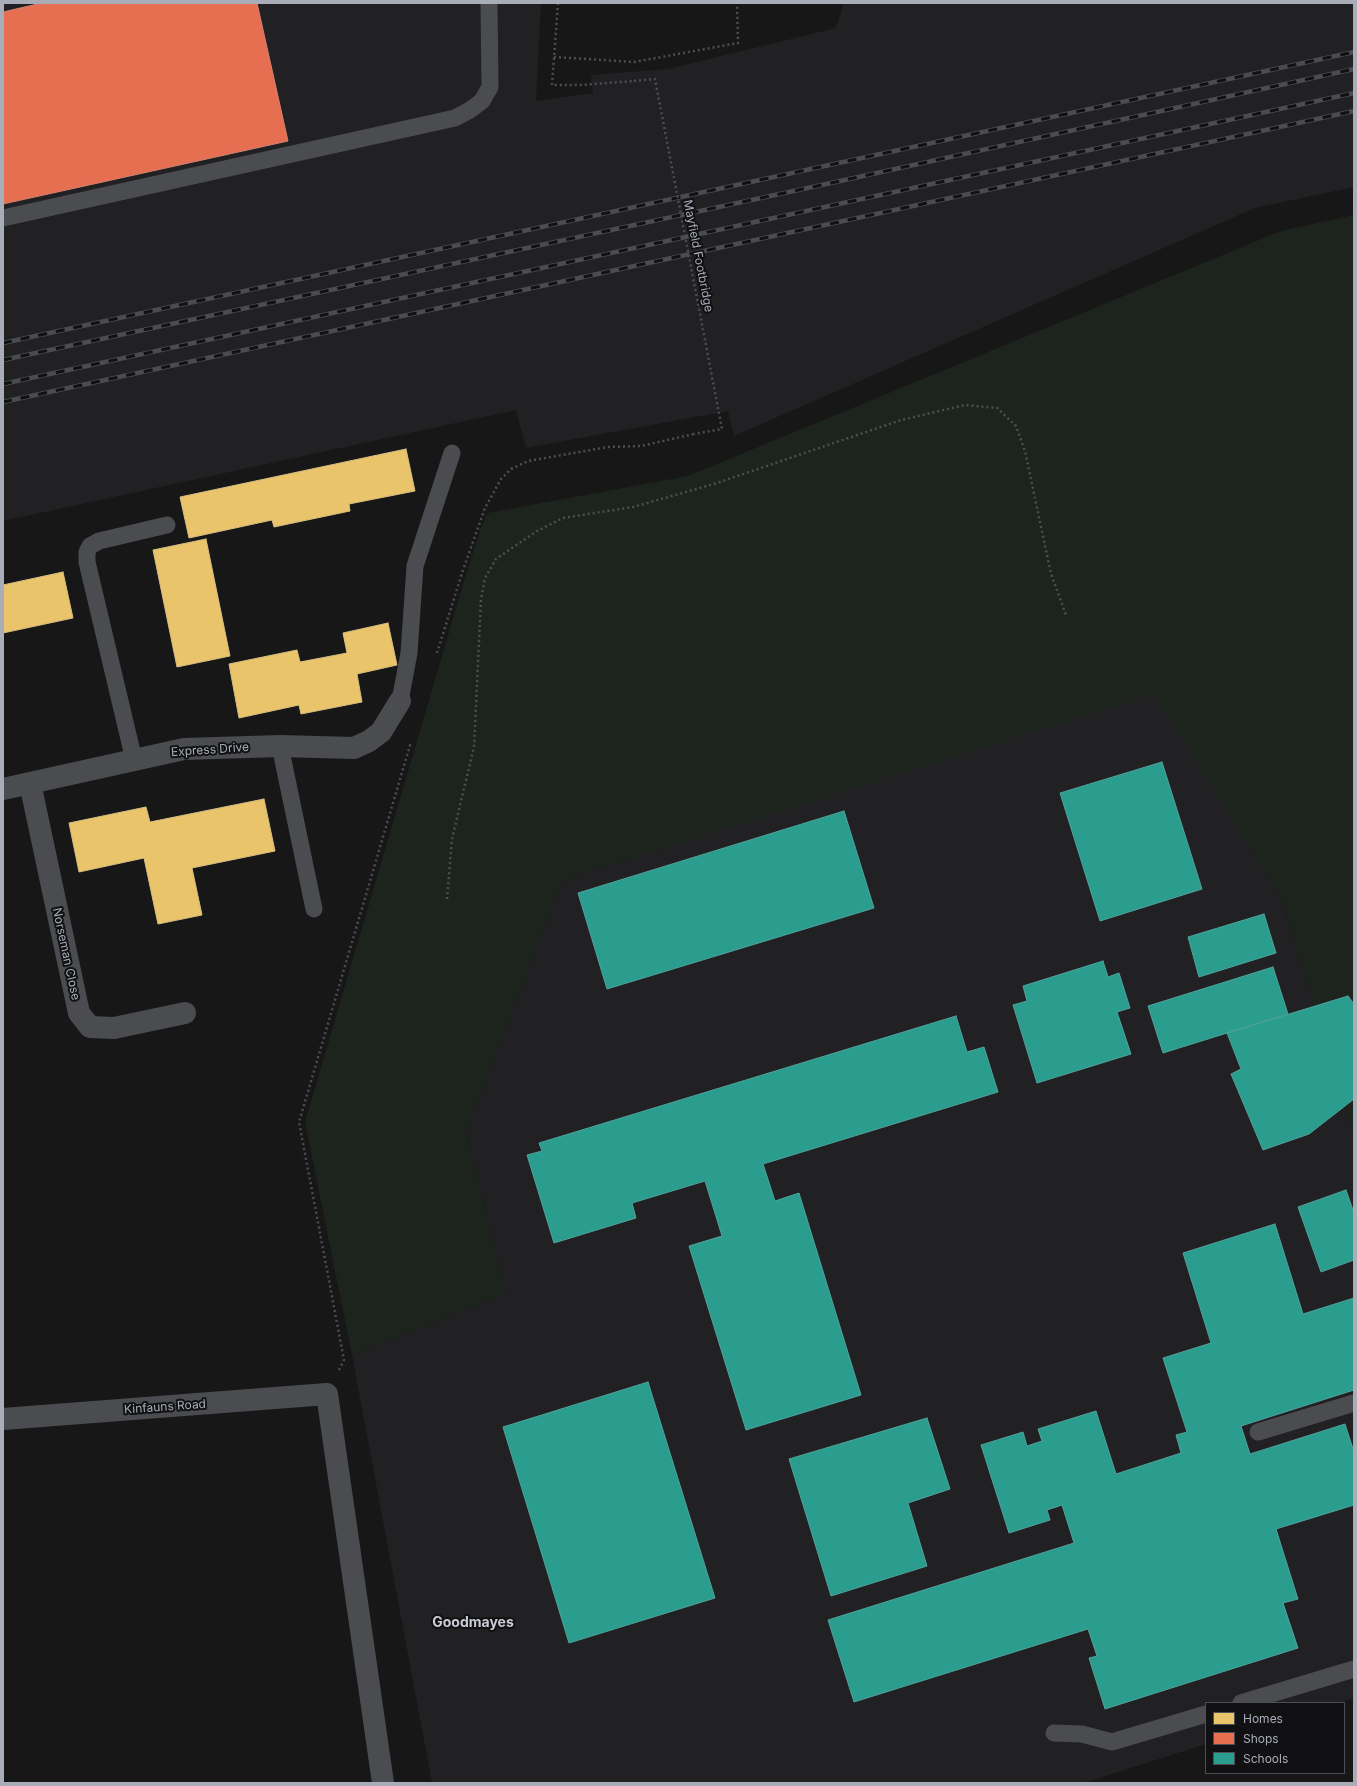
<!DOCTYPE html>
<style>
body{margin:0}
#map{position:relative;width:1357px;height:1786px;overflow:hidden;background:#171717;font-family:Inter,sans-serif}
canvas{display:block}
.frame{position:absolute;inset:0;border:4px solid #a8adb8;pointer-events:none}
.legend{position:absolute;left:1205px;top:1702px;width:140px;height:72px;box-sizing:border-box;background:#111113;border:1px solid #4d4f55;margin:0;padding:5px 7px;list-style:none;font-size:12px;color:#a8adb8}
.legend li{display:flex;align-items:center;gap:8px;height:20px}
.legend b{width:20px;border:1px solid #4d4f55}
</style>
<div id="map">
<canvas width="1357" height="1786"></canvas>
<div class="frame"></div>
<ul class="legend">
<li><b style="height:11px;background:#e9c46a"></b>Homes</li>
<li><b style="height:11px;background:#e76f51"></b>Shops</li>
<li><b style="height:11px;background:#2a9d8f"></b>Schools</li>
</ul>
</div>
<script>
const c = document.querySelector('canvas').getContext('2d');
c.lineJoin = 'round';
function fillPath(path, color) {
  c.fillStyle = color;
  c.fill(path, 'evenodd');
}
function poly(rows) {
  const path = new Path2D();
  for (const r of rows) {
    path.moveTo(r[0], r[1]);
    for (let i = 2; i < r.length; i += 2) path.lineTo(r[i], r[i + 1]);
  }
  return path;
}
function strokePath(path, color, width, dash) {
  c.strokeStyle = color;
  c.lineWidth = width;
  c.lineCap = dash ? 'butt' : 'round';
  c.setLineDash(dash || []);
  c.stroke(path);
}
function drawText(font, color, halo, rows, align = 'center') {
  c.font = font + ' Inter,sans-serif';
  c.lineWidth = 4;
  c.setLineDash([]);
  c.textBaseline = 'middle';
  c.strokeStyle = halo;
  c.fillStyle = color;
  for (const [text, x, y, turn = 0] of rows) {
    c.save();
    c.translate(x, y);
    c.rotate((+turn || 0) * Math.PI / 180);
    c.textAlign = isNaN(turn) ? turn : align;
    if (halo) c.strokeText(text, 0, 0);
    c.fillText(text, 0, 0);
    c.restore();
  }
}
fillPath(poly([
 [3,3,541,3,536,101,593,93,591,75,668,69,836,28,844,3,1354,3,1354,187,1255,208,734,436,728,411,526,448,516,410,3,521],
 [1154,693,1281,898,1354,1135,1354,1698,1338,1703,1206,1703,1206,1744,1084,1783,432,1783,352,1355,506,1294,466,1131,563,880]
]), '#212123');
fillPath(poly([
 [1354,215,1354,1135,1281,898,1154,694,563,880,466,1131,506,1294,352,1355,305,1122,467,571,482,525,488,513,688,476,1281,231]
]), '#1d241e');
const homes = poly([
 [406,449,415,491,349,504,350,511,274,527,272,520,189,538,180,497,406,449],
 [206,539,230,656,177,667,153,550,206,539],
 [63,572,73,618,3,633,3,585,63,572],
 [388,623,397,665,357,674,362,702,301,714,299,705,239,718,229,664,297,650,300,662,347,653,343,633,388,623],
 [264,799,275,851,192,868,202,915,158,924,144,858,79,872,69,823,146,807,150,822,264,799]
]);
fillPath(homes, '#e9c46a');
strokePath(homes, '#d6bd81', 1);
const shops = poly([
 [42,3,257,3,288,141,3,204,3,12,42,3]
]);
fillPath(shops, '#e76f51');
strokePath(shops, '#d48270', 1);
const schools = poly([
 [1162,762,1202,889,1100,921,1060,793,1162,762],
 [844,811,874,908,607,989,578,893,844,811],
 [1264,914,1276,953,1199,977,1188,937,1264,914],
 [1103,961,1108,977,1119,973,1130,1008,1117,1012,1131,1054,1037,1083,1013,1005,1027,1001,1023,986,1103,961],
 [1273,967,1288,1014,1163,1053,1148,1006,1273,967],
 [1348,996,1354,1004,1354,1099,1309,1134,1263,1150,1231,1074,1241,1069,1227,1033,1348,996],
 [956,1016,967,1052,984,1047,998,1092,763,1164,775,1201,799,1193,861,1395,746,1430,689,1246,722,1236,705,1181,632,1203,636,1218,554,1243,527,1155,542,1151,539,1143,956,1016],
 [1346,1190,1354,1213,1354,1260,1321,1272,1298,1207,1346,1190],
 [1275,1224,1303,1314,1354,1298,1354,1390,1241,1426,1250,1454,1345,1424,1354,1452,1354,1505,1276,1529,1298,1599,1283,1603,1298,1648,1105,1709,1089,1658,1097,1656,1088,1629,854,1702,828,1620,1074,1543,1062,1505,1047,1510,1050,1520,1009,1533,981,1445,1023,1432,1027,1446,1042,1441,1038,1429,1096,1411,1116,1474,1181,1453,1176,1435,1187,1432,1163,1358,1211,1343,1183,1253,1275,1224],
 [648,1382,715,1598,569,1643,503,1427,648,1382],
 [927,1418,950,1489,908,1503,927,1566,831,1596,789,1459,927,1418]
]);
fillPath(schools, '#2a9d8f');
strokePath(schools, '#50a29b', 1);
strokePath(poly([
 [558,3,552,85,580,85,634,81],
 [554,57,634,62,738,43,737,3],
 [437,653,462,573,485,508,501,479,511,469,528,461,608,447,641,446,694,434],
 [447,899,452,839,474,747,481,599,485,578,496,559,537,531,563,518,633,507,714,484,901,420,965,405,997,408,1016,426,1025,451,1051,574,1066,615],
 [339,1370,344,1360,299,1122,411,742]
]), '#4d4e52', 2.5, [2, 3]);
strokePath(poly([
 [3,218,455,118,470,110,482,101,490,87,489,3],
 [400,701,409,653,415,566,452,453],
 [280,746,314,909],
 [134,760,87,562,87,552,90,546,99,541,167,525],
 [1258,1432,1354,1403],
 [1241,1703,1354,1669],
 [1054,1733,1082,1734,1112,1742,1206,1714]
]), '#4b4c50', 17);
strokePath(poly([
 [30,783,79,1013,90,1027,114,1028,185,1013],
 [3,789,184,749,280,746,354,748,369,741,381,732,400,701],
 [3,1419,327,1394,383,1783]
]), '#4b4c50', 22);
const rail = poly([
 [3,343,1354,52],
 [3,360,831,183,1354,69],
 [3,384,1354,93],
 [3,402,1354,111]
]);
strokePath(rail, '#4b4c4f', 4.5);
strokePath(rail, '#111113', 3, [9]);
strokePath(poly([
 [634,81,655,79,722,429,694,434]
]), '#4d4e52', 2.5, [2, 3]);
drawText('12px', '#a8adb8', '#111113', [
 ["Mayfield Footbridge",698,256,79],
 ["Express Drive",210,750,-4],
 ["Norseman Close",66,954,78],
 ["Kinfauns Road",165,1407,-4]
]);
drawText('bold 14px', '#c9ccd4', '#111113', [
 ["Goodmayes",473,1623]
]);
</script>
